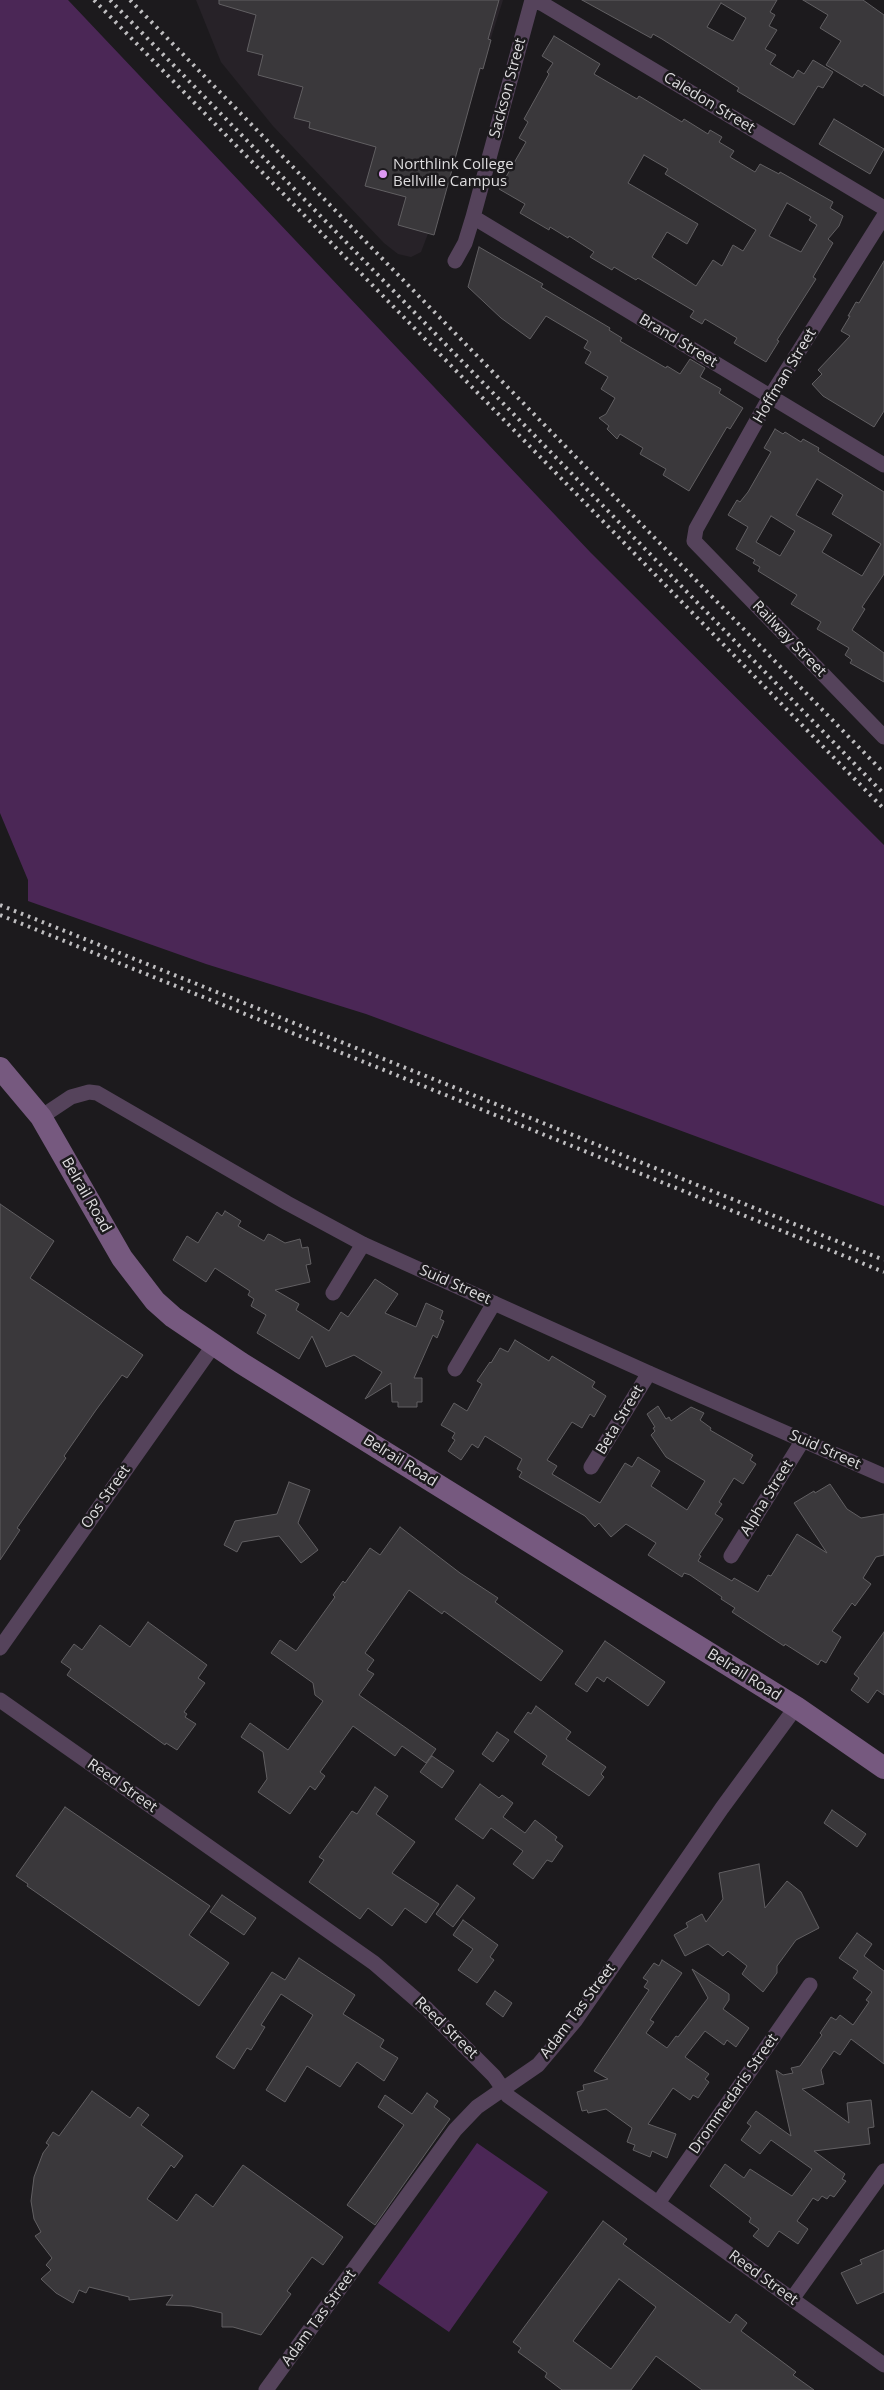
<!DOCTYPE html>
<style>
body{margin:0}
canvas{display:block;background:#1c1a1d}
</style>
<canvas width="884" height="2390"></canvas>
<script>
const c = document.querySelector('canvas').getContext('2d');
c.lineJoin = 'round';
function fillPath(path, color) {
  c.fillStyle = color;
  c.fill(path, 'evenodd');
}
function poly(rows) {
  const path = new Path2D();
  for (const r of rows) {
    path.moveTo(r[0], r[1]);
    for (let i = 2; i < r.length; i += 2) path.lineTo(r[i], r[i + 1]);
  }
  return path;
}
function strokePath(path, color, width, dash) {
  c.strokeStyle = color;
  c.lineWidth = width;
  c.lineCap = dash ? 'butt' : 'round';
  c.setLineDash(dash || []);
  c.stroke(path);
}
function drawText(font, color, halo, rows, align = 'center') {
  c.font = font + ' "Open Sans",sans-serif';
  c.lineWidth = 5;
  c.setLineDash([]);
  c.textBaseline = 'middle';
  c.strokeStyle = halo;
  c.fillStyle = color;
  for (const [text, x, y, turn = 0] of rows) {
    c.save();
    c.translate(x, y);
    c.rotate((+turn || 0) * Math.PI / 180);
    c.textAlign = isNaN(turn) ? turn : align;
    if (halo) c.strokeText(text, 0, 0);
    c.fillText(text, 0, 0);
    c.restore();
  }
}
fillPath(poly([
 [196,0,503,0,432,223,421,252,411,257,398,254,384,243,273,126,221,62]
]), '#272228');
fillPath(poly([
 [0,0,68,0,591,553,884,845,884,1206,366,1014,206,964,28,901,28,880,0,813],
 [477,2143,548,2192,449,2332,378,2283]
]), '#4b2756');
const building = poly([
 [219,0,499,0,488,39,491,40,483,69,480,68,434,235,398,225,406,197,365,186,376,147,309,128,310,122,294,118,303,87,258,75,263,55,247,51,256,15,219,4,219,0],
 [582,0,777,0,770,12,775,15,769,26,777,30,765,49,776,55,770,64,793,78,798,70,804,74,813,60,833,72,823,88,818,86,794,125,737,91,739,88,662,39,653,34,651,38,582,0],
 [721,3,746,18,733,41,707,27,721,3],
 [803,0,863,0,884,15,884,96,864,84,862,87,826,65,841,41,820,28,828,15,803,0],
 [554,36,600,64,594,74,637,99,639,96,682,122,684,119,708,134,710,130,722,137,719,142,734,151,730,157,755,172,760,164,779,174,780,172,833,202,830,208,843,216,839,226,828,239,833,243,813,277,816,279,777,340,779,341,766,362,734,343,737,338,705,319,702,324,690,317,694,311,638,278,636,280,614,267,612,270,590,257,594,252,569,236,568,238,550,227,549,230,520,213,525,204,499,189,526,142,519,138,528,122,524,119,549,74,547,72,553,63,542,56,554,36],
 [644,155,668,169,665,174,756,230,743,251,733,245,722,266,713,260,696,286,652,257,667,232,687,244,698,224,628,183,644,155],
 [787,203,811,217,809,220,817,225,801,252,769,236,787,203],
 [834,119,884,149,870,174,819,144,834,119],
 [479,247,543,284,541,287,610,328,609,330,622,338,620,341,666,368,667,366,680,374,690,359,705,368,700,377,721,389,719,393,743,408,730,429,727,427,689,491,663,475,666,469,640,454,643,448,620,434,617,439,607,429,609,426,599,418,606,414,615,398,601,389,608,377,585,363,591,352,584,348,588,341,546,316,530,339,501,318,468,287,479,247],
 [884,261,884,411,874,427,823,396,812,384,822,374,818,370,850,336,841,331,850,316,848,316,856,302,859,303,884,261],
 [775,429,783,434,785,432,801,442,803,439,819,448,818,451,884,492,884,574,862,607,865,609,852,630,884,653,884,682,850,663,852,660,845,655,849,648,817,629,821,622,791,604,797,595,758,571,760,567,753,563,755,560,736,549,748,527,728,515,737,500,740,502,748,492,771,452,764,448,775,429],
 [817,479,843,495,832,514,881,544,862,576,822,552,832,535,796,515,817,479],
 [771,516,795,531,780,556,756,542,771,516],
 [0,1204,54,1241,30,1278,143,1355,127,1378,122,1375,96,1410,64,1456,66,1458,17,1528,20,1530,0,1560,0,1204],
 [225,1211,241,1221,238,1226,264,1241,268,1234,271,1235,285,1243,300,1239,302,1248,308,1247,311,1264,306,1265,310,1282,275,1290,299,1304,296,1310,329,1331,341,1312,348,1317,375,1279,398,1294,385,1313,416,1327,426,1303,443,1311,440,1319,444,1321,437,1338,433,1335,414,1378,422,1378,422,1402,417,1402,417,1407,398,1407,398,1402,392,1402,391,1383,365,1399,382,1372,354,1355,326,1367,312,1336,299,1359,257,1333,266,1315,251,1306,254,1299,248,1295,250,1291,215,1268,206,1282,173,1260,187,1236,198,1243,217,1212,222,1216,225,1211],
 [515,1340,549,1361,552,1356,595,1382,592,1387,606,1396,594,1417,590,1414,582,1428,572,1422,547,1460,557,1466,552,1474,600,1503,625,1463,632,1467,638,1457,660,1471,651,1486,687,1510,705,1481,666,1457,651,1435,655,1431,653,1428,655,1427,647,1414,658,1406,666,1419,669,1417,671,1421,691,1407,704,1413,700,1420,711,1428,710,1430,753,1455,750,1460,756,1464,743,1484,734,1478,719,1502,722,1504,715,1514,723,1519,699,1555,701,1556,698,1561,732,1581,734,1578,758,1592,768,1575,771,1576,797,1534,827,1553,794,1503,814,1491,815,1493,830,1484,847,1509,861,1518,884,1514,884,1555,876,1557,863,1578,871,1584,855,1606,852,1603,832,1631,841,1637,826,1663,821,1660,818,1665,785,1644,784,1646,732,1612,735,1608,721,1599,722,1597,690,1575,684,1573,682,1577,648,1555,656,1543,626,1524,611,1537,599,1523,595,1527,585,1516,519,1477,522,1472,517,1469,522,1459,485,1436,478,1448,472,1444,461,1460,448,1451,455,1440,452,1438,455,1433,441,1425,454,1403,467,1411,482,1384,477,1381,490,1362,491,1363,500,1348,508,1352,515,1340],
 [289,1482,310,1490,298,1523,318,1550,301,1563,279,1536,242,1542,237,1552,224,1545,235,1521,277,1514,289,1482],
 [400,1527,460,1573,498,1598,495,1602,563,1651,541,1681,444,1611,442,1614,409,1590,365,1653,374,1660,367,1670,374,1674,359,1695,436,1749,426,1763,402,1746,395,1756,353,1726,320,1772,325,1776,315,1790,310,1786,290,1814,258,1792,267,1779,263,1752,241,1737,250,1723,288,1750,323,1701,315,1695,313,1683,271,1653,280,1640,296,1651,335,1597,333,1595,343,1581,345,1583,370,1548,380,1555,400,1527],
 [148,1622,207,1665,198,1678,205,1683,184,1712,187,1714,185,1717,196,1724,177,1750,166,1743,165,1745,67,1675,71,1669,61,1662,74,1644,82,1650,100,1625,130,1647,148,1622],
 [884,1632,884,1695,877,1690,868,1703,851,1690,859,1678,854,1674,884,1632],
 [605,1641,665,1682,648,1706,607,1677,604,1682,597,1677,587,1692,575,1684,605,1641],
 [536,1706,571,1732,566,1739,606,1767,601,1774,604,1777,589,1796,542,1764,547,1756,514,1732,528,1712,531,1714,536,1706],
 [497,1732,509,1740,493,1762,482,1754,497,1732],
 [432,1756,454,1771,442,1788,420,1772,432,1756],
 [480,1784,499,1798,502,1795,513,1803,503,1817,525,1833,535,1820,557,1837,555,1840,563,1846,552,1862,547,1860,533,1879,513,1864,523,1851,491,1828,483,1839,455,1819,480,1784],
 [375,1787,388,1796,376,1814,415,1842,392,1873,439,1904,426,1923,405,1908,392,1926,368,1908,360,1919,309,1882,324,1860,319,1857,352,1811,357,1814,375,1787],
 [65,1807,210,1906,189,1935,229,1963,199,2006,27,1886,28,1884,16,1876,65,1807],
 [832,1810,866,1834,857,1847,824,1823,832,1810],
 [759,1864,765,1908,787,1881,801,1892,819,1928,796,1940,777,1966,777,1973,763,1992,742,1974,747,1966,728,1951,723,1956,708,1944,685,1956,674,1935,688,1927,686,1923,702,1914,706,1922,723,1899,719,1873,759,1864],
 [457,1885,475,1898,453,1927,436,1914,457,1885],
 [222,1895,256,1918,244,1935,210,1912,222,1895],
 [463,1920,498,1945,490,1957,494,1960,477,1983,458,1970,473,1949,453,1935,463,1920],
 [857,1933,872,1944,864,1956,884,1971,884,2064,851,2039,840,2055,834,2051,821,2070,824,2084,802,2089,849,2123,847,2103,871,2100,874,2127,868,2128,870,2144,814,2151,845,2174,842,2179,846,2181,834,2197,830,2195,827,2199,822,2196,818,2201,813,2198,797,2221,808,2229,798,2244,779,2231,768,2247,753,2236,759,2229,749,2222,751,2218,710,2186,725,2164,744,2178,750,2169,792,2196,812,2169,771,2140,760,2154,741,2140,751,2126,747,2123,756,2111,791,2136,776,2070,783,2075,793,2073,791,2068,800,2066,822,2035,820,2033,831,2017,836,2020,840,2015,853,2025,869,2002,866,2000,872,1992,853,1978,858,1971,839,1958,857,1933],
 [299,1958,355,1995,343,2014,384,2040,380,2047,398,2058,384,2081,357,2062,340,2087,307,2066,285,2102,266,2090,313,2015,281,1994,261,2025,265,2027,251,2050,247,2048,234,2069,216,2057,272,1972,285,1980,299,1958],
 [662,1960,682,1973,650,2020,654,2022,646,2033,667,2048,676,2036,678,2037,708,1998,692,1969,729,1994,729,2000,723,2009,749,2028,736,2047,727,2040,724,2045,705,2031,685,2057,709,2074,705,2079,709,2082,698,2098,693,2095,690,2100,673,2088,648,2124,676,2134,667,2158,652,2151,650,2157,633,2150,635,2145,627,2142,632,2128,606,2109,588,2113,587,2110,582,2111,577,2092,584,2090,583,2085,608,2079,594,2071,649,1990,644,1987,648,1981,643,1978,654,1963,659,1966,662,1960],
 [495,1991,512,2003,503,2017,486,2004,495,1991],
 [92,2091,130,2118,138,2107,149,2115,141,2125,183,2156,174,2168,171,2165,147,2199,177,2221,196,2194,213,2207,243,2165,343,2237,323,2265,312,2257,287,2291,291,2294,261,2335,233,2327,222,2327,222,2313,191,2306,166,2305,173,2295,129,2300,129,2297,89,2287,86,2293,79,2290,73,2303,56,2293,41,2279,51,2270,46,2265,52,2258,35,2236,41,2232,34,2219,31,2201,34,2177,43,2153,49,2145,46,2143,53,2132,59,2136,92,2091],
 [427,2093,438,2101,434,2107,450,2119,375,2225,347,2205,404,2125,378,2107,385,2095,412,2114,427,2093],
 [603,2221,627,2239,623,2244,730,2323,736,2314,747,2323,741,2331,796,2372,793,2375,814,2390,702,2390,656,2356,631,2390,562,2390,545,2377,547,2373,518,2352,521,2348,513,2342,603,2221],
 [619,2279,656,2307,611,2369,573,2341,619,2279],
 [884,2250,884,2292,857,2304,841,2273,862,2264,860,2260,884,2250]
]);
fillPath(building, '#3a383b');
strokePath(building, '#615f62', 1);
strokePath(poly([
 [533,0,543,4,884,208],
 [884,216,770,397,696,529,694,541,884,737],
 [473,217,884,465],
 [455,261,465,243,473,217,532,0],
 [41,1117,71,1097,89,1092,97,1093,287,1203,363,1244,649,1373,884,1476],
 [333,1293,363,1244],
 [455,1369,494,1303],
 [591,1467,649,1373],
 [731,1556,803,1440],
 [0,1648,213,1346],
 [0,1700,374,1963,427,2009,494,2076,508,2096,884,2365],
 [658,2203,810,1985],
 [792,2299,884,2171],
 [266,2390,455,2130,477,2107,538,2065,575,2021,722,1808,796,1707]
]), '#55435b', 15);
strokePath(poly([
 [0,1068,41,1117,122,1258,155,1301,173,1317,241,1363,796,1707,884,1768]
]), '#76597f', 22);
strokePath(poly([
 [94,0,884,809],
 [110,0,884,794],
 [130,0,884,773],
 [0,905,884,1260],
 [0,915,884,1272]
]), '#bfbec0', 4, [2.5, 5]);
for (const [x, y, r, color] of [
 [383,174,5,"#dd99f3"]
]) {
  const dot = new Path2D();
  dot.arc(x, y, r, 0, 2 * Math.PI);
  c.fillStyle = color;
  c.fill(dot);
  strokePath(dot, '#1c1a1d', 2);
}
drawText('15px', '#dedddf', '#1c1a1d', [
 ["Sackson Street",508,88,-75],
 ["Caledon Street",709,103,31],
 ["Brand Street",678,341,31],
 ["Hoffman Street",785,376,-59],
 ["Railway Street",789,639,46],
 ["Belrail Road",86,1195,60],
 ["Suid Street",455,1285,24],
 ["Beta Street",620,1420,-59],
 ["Suid Street",825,1450,24],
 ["Belrail Road",400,1461,32],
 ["Oos Street",106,1497,-55],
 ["Alpha Street",767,1498,-58],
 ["Belrail Road",744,1675,32],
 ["Reed Street",122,1786,35],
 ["Adam Tas Street",578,2011,-53],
 ["Reed Street",446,2028,44],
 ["Drommedaris Street",734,2094,-55],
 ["Reed Street",763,2278,36],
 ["Adam Tas Street",319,2318,-54]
]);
drawText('15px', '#dedddf', '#1c1a1d', [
 ["Northlink College",393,165],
 ["Bellville Campus",393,182]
], 'left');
</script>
